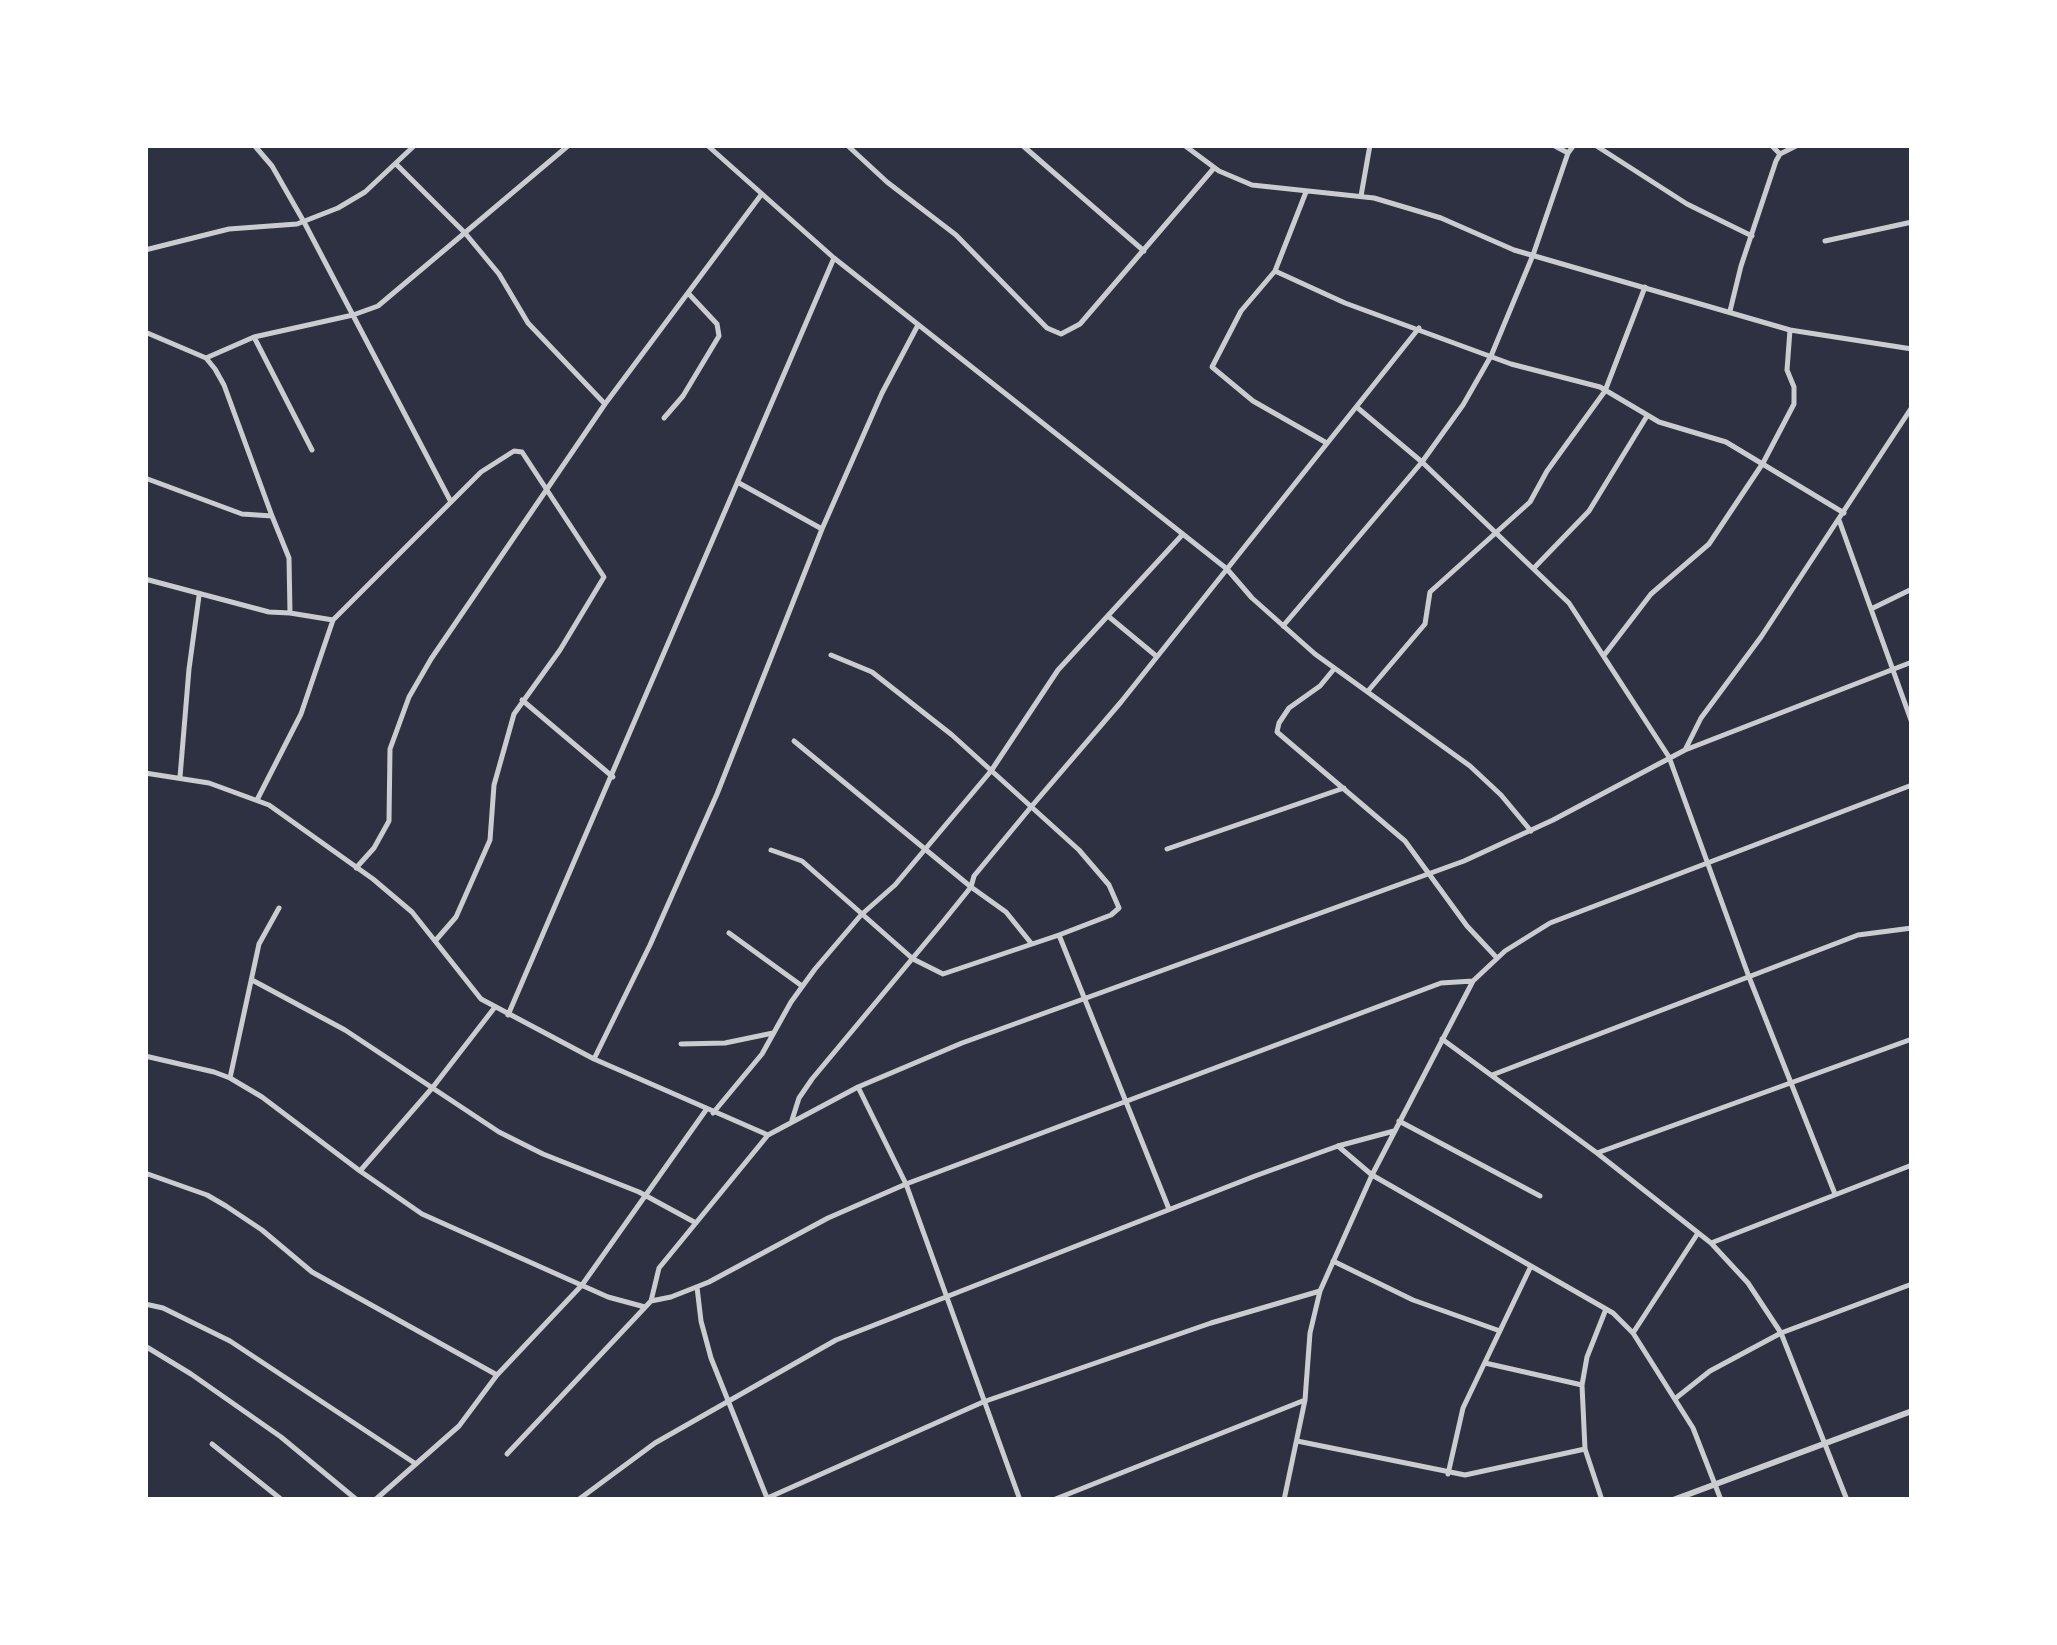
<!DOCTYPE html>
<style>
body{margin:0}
#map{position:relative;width:2057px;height:1645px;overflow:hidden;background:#2d3142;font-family:"Work Sans",sans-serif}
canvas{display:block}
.frame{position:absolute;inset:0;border:148px solid #fff;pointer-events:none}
</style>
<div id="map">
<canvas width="2057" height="1645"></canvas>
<div class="frame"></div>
</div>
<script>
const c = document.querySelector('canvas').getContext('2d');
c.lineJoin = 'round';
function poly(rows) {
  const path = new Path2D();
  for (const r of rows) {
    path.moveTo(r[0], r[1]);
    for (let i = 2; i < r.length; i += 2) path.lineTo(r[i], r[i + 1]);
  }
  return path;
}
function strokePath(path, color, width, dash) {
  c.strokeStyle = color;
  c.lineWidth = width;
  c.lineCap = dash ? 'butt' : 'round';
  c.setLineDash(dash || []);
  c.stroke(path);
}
strokePath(poly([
 [254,145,272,166,304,222,451,502],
 [707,145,834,258,1227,569,1252,598,1315,654,1470,766,1501,795,1531,831],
 [847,145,887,182,956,235,1047,328,1061,334,1080,324,1214,168],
 [1022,145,1144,251],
 [1184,145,1219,171,1252,185,1374,198,1441,218,1514,250,1790,330,1912,349],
 [1553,145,1568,153],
 [1595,145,1687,204,1752,236],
 [1771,145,1780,154],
 [396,164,465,233,499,274,528,323,605,404],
 [1306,192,1275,271,1241,311,1212,367,1253,401,1325,442],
 [1361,196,1370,145],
 [1825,241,1912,222],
 [145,250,229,229,297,224,338,208,365,192,415,145],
 [1275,271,1345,303,1511,364,1600,387,1659,422,1726,442,1844,513],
 [1730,311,1741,266,1776,161,1780,154,1798,145],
 [145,332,206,358,215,369,224,385,272,516],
 [254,337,312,450],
 [206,358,254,337,353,315,378,306,569,145],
 [1359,409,1422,462,1569,603,1669,757,1749,977,1835,1194],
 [664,418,683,396,719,336,717,324,688,293],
 [145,478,242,514,272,516,289,558,290,613,333,620],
 [739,483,822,529],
 [1839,520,1912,723],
 [1534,568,1589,511,1647,416],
 [145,579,269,612,290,613],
 [1871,609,1912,589],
 [1108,616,1155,655],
 [1283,626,1422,462,1463,405,1491,356,1533,255,1568,153,1574,145],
 [1605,654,1651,594,1709,544,1763,463,1794,404,1794,387,1787,370,1790,330],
 [1334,669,1320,686,1289,708,1279,723,1277,732,1405,841,1467,926,1497,958],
 [1368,691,1425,624,1430,592,1530,502,1547,471,1605,391,1645,287],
 [522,700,613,777],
 [794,741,971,887,1006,912,1031,943],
 [1685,750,1701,718,1761,637,1912,407],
 [145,773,209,783,269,805,373,879,412,912,481,999,594,1059,768,1135],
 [180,777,189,669,199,596],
 [257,800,301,714,333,620,481,472,514,451,522,452,604,577,560,650,514,714,494,785,490,840,456,917,436,940],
 [1167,849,1344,788],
 [771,850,802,861,913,959,943,974,1059,935,1111,915,1119,908,1109,885,1079,850,952,735,872,672,831,655],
 [356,868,374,848,389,821,390,749,409,697,431,659,605,404,761,195],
 [729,933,802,986],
 [1059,935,1169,1209],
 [252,980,345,1030,499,1132,543,1154,639,1192,696,1223],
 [508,1015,834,258],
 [1442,1039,1597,1153,1711,1243,1748,1283,1781,1333,1847,1500],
 [681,1044,725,1043,773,1033],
 [145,1056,214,1072,230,1078,262,1097,360,1171,422,1214,608,1297,645,1307],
 [594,1059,650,945,717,794,822,529,882,393,918,325],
 [1492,1075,1858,935,1912,928],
 [230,1078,259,944,279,908],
 [858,1087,906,1184,1020,1500],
 [713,1113,762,1054,791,1002,815,969,861,915,895,885,991,771,1058,670,1183,534],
 [792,1120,799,1098,812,1079,942,923,971,887,974,876,1031,807,1121,702,1419,328],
 [1399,1121,1540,1196],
 [1338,1146,1372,1175,1613,1313,1633,1333,1693,1428,1721,1500],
 [1597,1153,1912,1039],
 [360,1171,433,1087,495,1007],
 [145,1173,207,1195,226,1206,262,1230,312,1272,497,1375],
 [1711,1243,1912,1165],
 [1333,1261,1413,1300,1500,1331],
 [697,1287,701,1321,711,1358,767,1498],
 [651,1301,659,1268,768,1135,858,1087,962,1043,1464,861,1553,820,1685,750,1912,662],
 [145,1304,163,1308,230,1341,416,1464],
 [1633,1333,1698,1233],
 [145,1346,191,1374,281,1437,357,1500],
 [1485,1363,1582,1385],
 [1676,1398,1710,1371,1781,1333,1912,1284],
 [1297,1441,1465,1475,1585,1449],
 [212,1444,282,1500],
 [507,1454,651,1301,671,1297,709,1282,828,1218,906,1184,1441,983,1473,981],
 [1448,1474,1463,1408,1531,1266],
 [375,1500,459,1426,497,1375,582,1285,706,1110],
 [578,1500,655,1443,836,1340,1255,1176,1338,1146,1394,1131],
 [763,1500,983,1402,1211,1323,1320,1291],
 [1053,1500,1305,1400],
 [1284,1500,1305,1400,1310,1333,1320,1291,1372,1175,1473,981,1505,951,1550,923,1912,785],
 [1602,1500,1585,1449,1582,1385,1587,1357,1606,1309]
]), '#caccd0', 5);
strokePath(poly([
 [1673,1500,1912,1411]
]), '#caccd0', 6);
</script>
